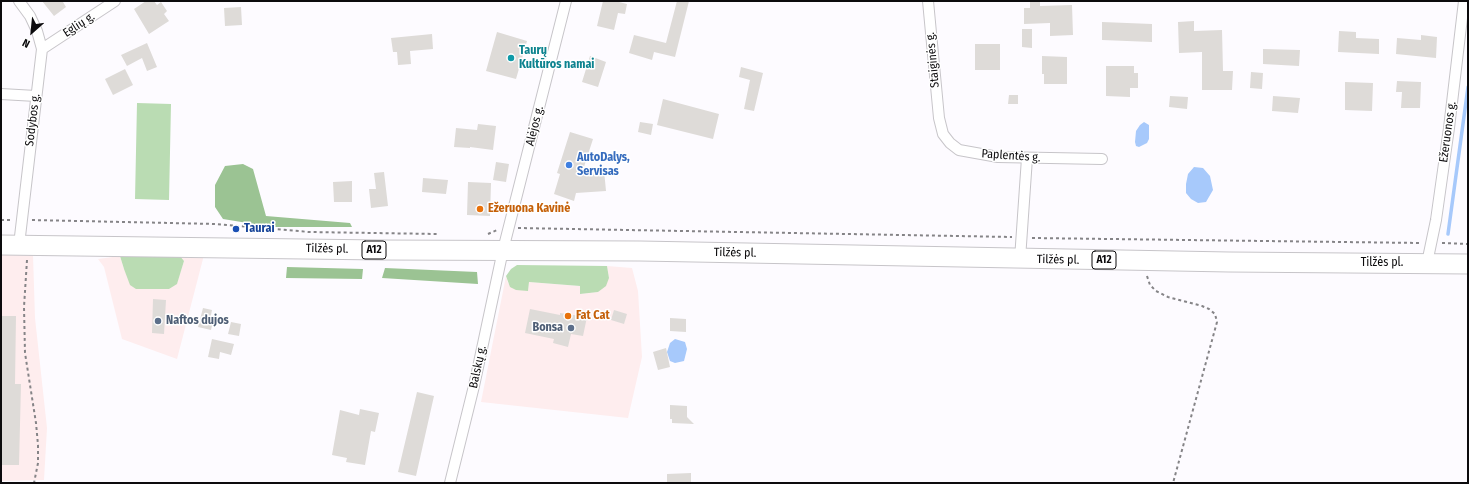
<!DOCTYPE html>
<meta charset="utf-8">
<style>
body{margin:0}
#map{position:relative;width:1469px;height:484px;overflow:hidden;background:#fdfbff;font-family:"Fira Sans Condensed",sans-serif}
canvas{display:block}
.frame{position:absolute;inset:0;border:2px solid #0c0b0d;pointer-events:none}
.north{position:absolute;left:12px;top:12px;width:40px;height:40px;-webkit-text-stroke:3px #fff;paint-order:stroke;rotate:207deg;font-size:11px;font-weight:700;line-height:16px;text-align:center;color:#0c0b0d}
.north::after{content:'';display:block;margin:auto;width:14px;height:18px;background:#0c0b0d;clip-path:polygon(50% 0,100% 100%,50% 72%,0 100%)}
</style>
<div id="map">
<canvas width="1469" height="484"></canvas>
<div class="frame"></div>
<div class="north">N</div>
</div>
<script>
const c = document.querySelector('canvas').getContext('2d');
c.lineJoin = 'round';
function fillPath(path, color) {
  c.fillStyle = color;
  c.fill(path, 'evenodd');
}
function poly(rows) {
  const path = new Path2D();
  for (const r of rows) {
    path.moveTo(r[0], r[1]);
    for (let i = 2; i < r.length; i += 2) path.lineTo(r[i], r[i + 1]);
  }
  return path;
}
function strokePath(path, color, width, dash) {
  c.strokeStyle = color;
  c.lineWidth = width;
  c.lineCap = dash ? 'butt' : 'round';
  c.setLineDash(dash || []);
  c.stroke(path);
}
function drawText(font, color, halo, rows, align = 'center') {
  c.font = font + ' "Fira Sans Condensed",sans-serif';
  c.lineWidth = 3;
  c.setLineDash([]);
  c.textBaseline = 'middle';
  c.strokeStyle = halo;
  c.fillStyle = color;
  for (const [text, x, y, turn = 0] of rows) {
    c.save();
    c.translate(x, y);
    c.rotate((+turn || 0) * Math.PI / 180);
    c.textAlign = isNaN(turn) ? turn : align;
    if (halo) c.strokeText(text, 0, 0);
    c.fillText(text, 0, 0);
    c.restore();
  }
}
fillPath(poly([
 [1,254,33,255,35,318,47,428,44,480,1,481],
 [204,255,177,359,122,339,104,267,98,259,120,256,124,269,169,289,177,283,184,261,180,256],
 [607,266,632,268,638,291,642,357,628,418,481,402,506,276,508,283,528,291,529,282,580,286,580,294,598,292,609,278]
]), '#feedee');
fillPath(poly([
 [137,103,171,104,169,200,135,199],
 [120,256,180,256,184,261,177,284,169,289,136,289,130,285,124,269],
 [517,265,607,266,609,278,606,286,598,292,580,294,580,286,529,282,528,291,516,290,510,287,506,276,511,269]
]), '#badcb3');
fillPath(poly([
 [243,164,253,169,266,216,350,223,352,227,272,227,223,219,215,207,215,185,225,166],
 [287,267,363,269,362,279,286,278],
 [385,268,477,272,478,284,382,278]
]), '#9bc393');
fillPath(poly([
 [1144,122,1149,125,1149,139,1147,143,1139,147,1136,146,1135,142,1136,131,1140,125],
 [1194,167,1203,168,1210,176,1213,190,1206,202,1198,203,1191,199,1186,193,1186,184,1188,174],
 [675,339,685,342,687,349,684,361,675,363,670,361,667,352,670,343]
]), '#a7c9fb');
strokePath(poly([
 [1448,234,1468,87]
]), '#a7c9fb', 3.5);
fillPath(poly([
 [42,1,64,1,63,2,66,7,54,16],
 [146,1,154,1,157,5,161,2,167,11,164,14,169,21,149,34,134,9],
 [603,1,615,1,627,4,625,14,618,13,614,30,597,26],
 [677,1,689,1,675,57,654,52,652,60,629,53,634,35,666,43],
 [1030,1,1040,1,1040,6,1072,5,1073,35,1050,36,1050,23,1024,24,1024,8,1030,8],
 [241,7,242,25,225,26,224,8],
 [1194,21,1194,31,1222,30,1223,71,1233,71,1232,90,1202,90,1202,52,1179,53,1178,22],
 [1102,22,1152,24,1152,42,1102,40],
 [1022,29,1032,29,1032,48,1022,47],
 [1339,31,1356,32,1356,38,1379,39,1379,54,1338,52],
 [497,32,527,41,516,79,486,71],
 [432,34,433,49,410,51,411,64,398,65,397,52,393,52,391,38],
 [1421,35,1437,37,1436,58,1396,54,1397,38,1421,40],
 [147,43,157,67,147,71,142,58,127,66,121,55],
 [975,44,1000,44,1000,70,975,70],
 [1263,49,1300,50,1299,66,1263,64],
 [590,56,606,62,598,87,582,82],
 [1042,56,1067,57,1067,84,1044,84,1044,74,1042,74],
 [1106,66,1134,66,1134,73,1138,73,1138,88,1130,88,1130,97,1106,96],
 [741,67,763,73,754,111,744,109,750,80,739,77],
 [125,69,133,85,113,95,105,79],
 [1251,72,1263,73,1262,89,1250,88],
 [1397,81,1421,82,1420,108,1401,108,1402,92,1396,92],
 [1345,82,1373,83,1372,111,1345,110],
 [1009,95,1018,95,1018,104,1008,104],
 [1170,96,1188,97,1187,109,1169,107],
 [1273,96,1300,98,1298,113,1272,111],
 [663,99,719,114,713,139,657,125],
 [640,122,653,124,651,135,638,132],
 [478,124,496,126,493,150,470,147,470,148,454,147,456,128,477,130],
 [570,132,593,139,583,170,604,170,606,191,576,193,574,201,554,194,560,174,557,173],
 [496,162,509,164,506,182,493,180],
 [384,172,388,206,371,208,369,189,376,189,374,173],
 [423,178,448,180,446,194,422,192],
 [352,181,352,202,334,202,333,182],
 [468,182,491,183,490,216,467,215],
 [153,299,166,300,164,334,152,333],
 [203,308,212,310,210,320,213,321,211,330,198,327],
 [530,309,560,315,560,313,587,317,583,336,571,334,568,347,553,343,554,339,525,333],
 [614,310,627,314,624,324,611,320],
 [1,316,16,316,15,384,21,384,19,465,1,465],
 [670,318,686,319,686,332,670,331],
 [231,322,241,324,239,336,228,334],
 [212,339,234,344,231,355,220,352,219,359,208,357],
 [666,348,670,367,658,370,653,352],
 [417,392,434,396,416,476,398,472],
 [670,405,687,406,687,417,694,424,672,423,672,419,670,419],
 [360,409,379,413,375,432,371,431,365,465,346,462,347,458,332,455,340,410,359,415],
 [691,473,691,483,667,483,667,474]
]), '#dedbd8');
const street = poly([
 [19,1,30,16,37,31,42,49,19,245],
 [928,1,939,118,943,134,950,143,959,150,998,157,1102,159],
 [42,49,115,1],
 [1,94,36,96],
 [1020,259,1027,158],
 [1427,263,1436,220,1449,128,1464,1],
 [450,483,474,386,503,250,566,1]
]);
const highway = poly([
 [1,245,380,250,640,251,1229,262,1468,264]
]);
strokePath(street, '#c7c5c9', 12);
strokePath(highway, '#c7c5c9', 21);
strokePath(poly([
 [1,220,12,220],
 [32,220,216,224,309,232,437,234],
 [518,228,1012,237],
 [488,234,497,230],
 [1032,238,1420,243],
 [1442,243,1468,244],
 [27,260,24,307,25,353,36,423,38,445,38,463,34,483],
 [1147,276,1150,285,1156,291,1168,297,1202,306,1209,309,1215,314,1217,322,1173,483]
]), '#858487', 2, [3, 3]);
strokePath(street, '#fff', 10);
strokePath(highway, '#fff', 19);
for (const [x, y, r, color] of [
 [511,58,4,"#0f9aa8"],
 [569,165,4,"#3f7fe0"],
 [480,209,4,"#e8710a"],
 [236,229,4,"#1a4fb4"],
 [568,316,4,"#e8710a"],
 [158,321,4,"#5c6f8a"],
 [571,328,4,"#5c6f8a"]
]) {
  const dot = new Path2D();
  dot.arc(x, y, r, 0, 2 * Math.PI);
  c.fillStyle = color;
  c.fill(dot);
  strokePath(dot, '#fff', 1.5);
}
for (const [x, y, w] of [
 [374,250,24],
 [1104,260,24]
]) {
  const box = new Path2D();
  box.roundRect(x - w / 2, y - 9, w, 18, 3);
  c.fillStyle = '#fff';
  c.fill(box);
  strokePath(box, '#0c0b0d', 1);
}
drawText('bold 11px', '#0c0b0d', null, [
 ["A12",374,250],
 ["A12",1104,260]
]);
drawText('12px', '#0c0b0d', '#fff', [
 ["Eglių g.",79,25,-33],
 ["Staiginės g.",933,60,-95],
 ["Sodybos g.",33,120,-83],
 ["Alėjos g.",535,126,-76],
 ["Ežeruonos g.",1448,132,-82],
 ["Paplentės g.",1011,156,4],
 ["Tilžės pl.",327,249,1],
 ["Tilžės pl.",735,253,1],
 ["Tilžės pl.",1058,260,1],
 ["Tilžės pl.",1382,263],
 ["Balskų g.",478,367,-78]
]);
drawText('bold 12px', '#0d838f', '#fff', [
 ["Taurų",519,51],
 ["Kultūros namai",519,65]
], 'left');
drawText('bold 12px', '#366cbe', '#fff', [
 ["AutoDalys,",577,158],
 ["Servisas",577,172]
], 'left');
drawText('bold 12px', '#c56008', '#fff', [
 ["Ežeruona Kavinė",488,209],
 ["Fat Cat",576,316]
], 'left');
drawText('bold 12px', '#164399', '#fff', [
 ["Taurai",244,229]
], 'left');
drawText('bold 12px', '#4e5e75', '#fff', [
 ["Naftos dujos",166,321],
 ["Bonsa",563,328,"right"]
], 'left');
</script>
